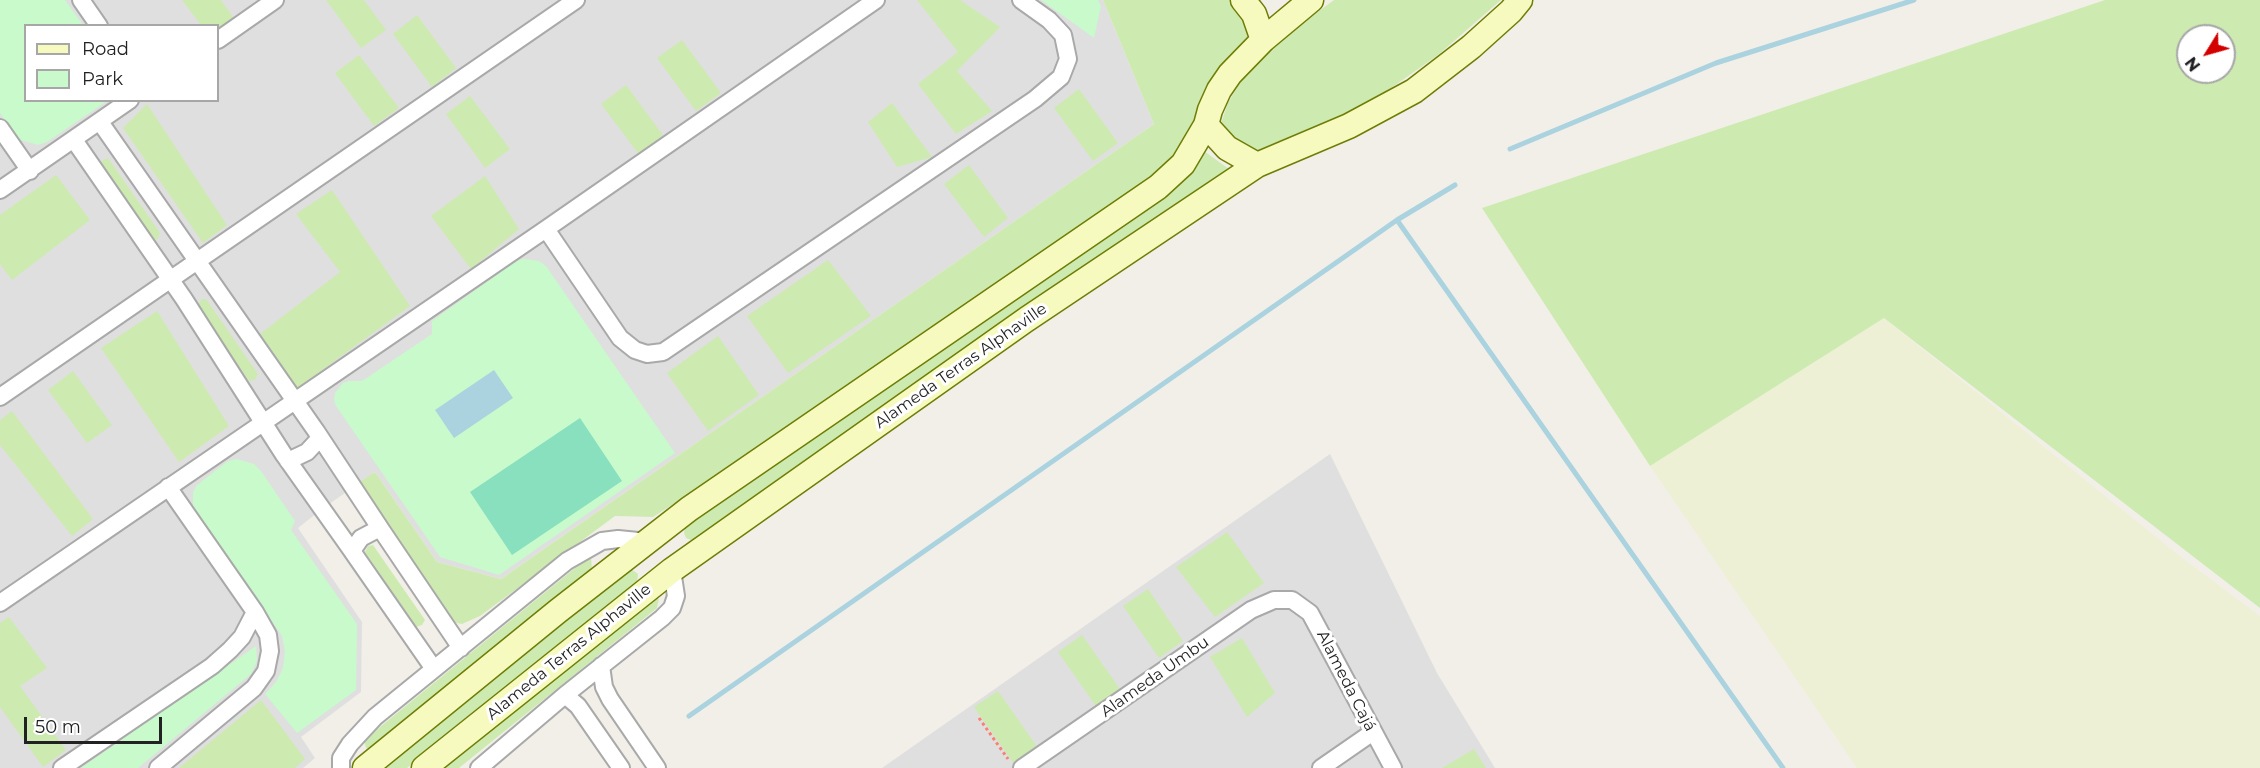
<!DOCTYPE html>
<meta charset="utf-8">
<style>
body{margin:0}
#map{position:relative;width:2260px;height:768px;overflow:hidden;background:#f2efe9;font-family:Montserrat,sans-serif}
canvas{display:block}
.legend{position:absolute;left:24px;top:24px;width:195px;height:78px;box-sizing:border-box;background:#fff;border:2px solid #a7a7a7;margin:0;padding:8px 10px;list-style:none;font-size:18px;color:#222}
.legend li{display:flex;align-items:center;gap:12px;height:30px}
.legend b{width:30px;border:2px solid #a7a7a7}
.north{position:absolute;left:2176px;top:24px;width:60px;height:60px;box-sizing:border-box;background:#fff;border:2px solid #a7a7a7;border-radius:50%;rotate:233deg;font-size:16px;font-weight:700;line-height:24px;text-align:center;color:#222}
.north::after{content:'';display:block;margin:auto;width:21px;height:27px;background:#d40000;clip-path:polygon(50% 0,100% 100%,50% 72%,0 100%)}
.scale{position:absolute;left:24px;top:717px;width:138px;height:27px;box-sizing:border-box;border:3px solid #222;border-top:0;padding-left:8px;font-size:18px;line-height:21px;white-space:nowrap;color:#222;-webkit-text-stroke:4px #fff;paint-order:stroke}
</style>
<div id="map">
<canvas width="2260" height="768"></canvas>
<ul class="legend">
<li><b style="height:8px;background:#f7fabf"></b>Road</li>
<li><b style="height:16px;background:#c8facc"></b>Park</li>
</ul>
<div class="north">N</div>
<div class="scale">50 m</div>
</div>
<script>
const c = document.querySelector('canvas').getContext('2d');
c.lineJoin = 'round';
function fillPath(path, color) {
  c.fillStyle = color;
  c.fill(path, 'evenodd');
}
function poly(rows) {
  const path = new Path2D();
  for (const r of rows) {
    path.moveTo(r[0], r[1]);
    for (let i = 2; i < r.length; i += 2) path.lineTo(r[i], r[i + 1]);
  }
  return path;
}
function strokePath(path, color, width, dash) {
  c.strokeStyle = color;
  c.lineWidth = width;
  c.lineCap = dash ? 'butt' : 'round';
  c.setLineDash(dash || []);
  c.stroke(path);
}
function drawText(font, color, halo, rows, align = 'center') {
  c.font = font + ' Montserrat,sans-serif';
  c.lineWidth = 6;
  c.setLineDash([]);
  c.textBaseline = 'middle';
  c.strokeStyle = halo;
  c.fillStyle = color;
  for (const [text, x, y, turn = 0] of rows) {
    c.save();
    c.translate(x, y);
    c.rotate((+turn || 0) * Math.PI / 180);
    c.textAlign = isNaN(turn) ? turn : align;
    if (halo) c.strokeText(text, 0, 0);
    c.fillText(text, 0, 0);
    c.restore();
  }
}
fillPath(poly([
 [0,0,1103,0,1154,124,501,579,437,562,375,472,322,509,298,528,362,622,361,692,301,737,315,758,303,768,0,768],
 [26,26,218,26,218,100,26,100],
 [1330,454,1437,673,1495,768,882,768]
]), '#e0dfdf');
fillPath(poly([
 [1884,318,2181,557,2260,616,2260,768,1857,768,1650,466]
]), '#eef0d5');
fillPath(poly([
 [182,0,221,0,235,20,218,33,218,26,201,25],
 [326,0,364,0,386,30,361,48],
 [917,0,960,0,1000,27,957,71,992,111,956,134,918,84,958,52],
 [1103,0,1243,0,1263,40,1183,164,976,311,653,517,615,516,480,616,462,624,453,622,353,486,375,472,437,562,501,579,1154,124],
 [1334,0,1501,0,1438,55,1374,100,1303,135,1254,155,1225,133,1221,123,1228,103,1242,78,1289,33],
 [2105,0,2260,0,2260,608,1884,318,1650,466,1482,208],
 [2188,36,2224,36,2224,72,2188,72],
 [417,15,456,68,432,87,393,34],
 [682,40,721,93,696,111,657,58],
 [359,55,399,108,374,126,335,73],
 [626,85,665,138,641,157,601,104],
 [1079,89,1118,143,1093,161,1054,108],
 [470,96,510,149,485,168,446,114],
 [892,103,932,157,897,167,868,122],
 [147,104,227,225,203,243,123,128],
 [1204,151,1229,169,1225,176,693,541,686,538,684,533,685,527,1148,206],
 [108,158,160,233,158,239,151,240,100,165,103,160],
 [969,165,1008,218,984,237,944,184],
 [56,175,90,220,12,280,0,264,0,215],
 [485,176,519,229,471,269,431,216],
 [332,190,410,306,296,389,260,334,340,272,296,214],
 [828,260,871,316,788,373,747,316],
 [202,299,206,299,258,374,255,380,249,381,197,306],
 [157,311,229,426,179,462,101,348],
 [718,336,759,395,708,431,667,373],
 [73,371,112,425,87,443,48,390],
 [12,411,93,519,72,536,0,445,0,420],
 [1227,532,1264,583,1215,617,1176,567],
 [373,545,425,620,422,625,416,627,365,552,368,546],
 [591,555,592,572,371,750,366,748,364,740],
 [630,568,638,574,637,584,407,768,378,768],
 [1148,589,1183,641,1159,658,1123,606],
 [653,595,659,599,657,608,459,768,435,768],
 [9,617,47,668,20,686,66,750,43,767,0,707,0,623],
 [1082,635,1122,692,1098,709,1058,652],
 [1242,638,1275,693,1247,717,1210,657],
 [998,691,1038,748,1014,764,974,707],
 [261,700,305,759,295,768,179,768],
 [1474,749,1486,768,1442,768]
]), '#cdebb0');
fillPath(poly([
 [0,0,65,0,83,25,26,26,26,100,107,101,47,142,38,145,21,140,14,134,0,113],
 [1041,0,1098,0,1101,6,1094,38],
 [524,259,539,261,546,266,675,453,499,575,440,557,336,406,334,400,335,393,343,383,349,381,362,381,432,334,432,321,516,261],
 [237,459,254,464,261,471,295,521,291,530,357,624,356,690,297,733,265,694,276,682,283,668,285,652,282,636,193,506,193,492,197,485,228,461],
 [256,646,257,661,251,674,138,768,81,768]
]), '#c8facc');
fillPath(poly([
 [580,418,622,481,512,555,470,492]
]), '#88e0be');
fillPath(poly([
 [494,370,513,398,454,438,435,410]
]), '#aad3df');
strokePath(poly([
 [1510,149,1716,63,1914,0],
 [1397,220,1783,768],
 [689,716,1397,220,1455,185]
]), '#aad3df', 5);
const street = poly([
 [81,0,99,26],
 [218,40,275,0],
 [100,122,316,431,380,528],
 [0,128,30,171],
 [74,140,184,299,284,455,352,551],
 [0,190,130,100],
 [546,229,620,338,635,350,647,354,663,352,1035,99,1061,77,1068,59,1063,35,1049,20,1021,0],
 [0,397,576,0],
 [288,461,307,452,320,438],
 [0,603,546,229,876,0],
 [601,666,604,687,610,699,657,768],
 [434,669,352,551,361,538,380,528,461,648],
 [565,695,578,706,621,768],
 [62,768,212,666,230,650,242,637,255,612],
 [158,768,254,688,266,671,270,651,268,635,255,612,168,487],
 [341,768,341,758,350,744,375,717,567,561,602,541,618,539,648,542],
 [479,768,565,695,662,618,672,608,676,596,672,570],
 [1022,768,1251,610,1274,600,1292,600,1310,613,1393,768],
 [1321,768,1373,732]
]);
const secondary = poly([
 [1243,0,1254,14,1263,40],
 [1206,125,1227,148,1257,165],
 [365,768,558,611,689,509,1158,187,1183,164,1206,125,1210,110,1219,90,1230,74,1263,40,1311,0],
 [424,768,672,570,1027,319,1257,165,1349,126,1414,91,1471,47,1511,11,1520,0]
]);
strokePath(street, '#a9a9a9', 20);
strokePath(secondary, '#707d05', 27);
strokePath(poly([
 [979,718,1008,759]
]), '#fa8072', 3, [3, 3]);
strokePath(street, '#fff', 16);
strokePath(secondary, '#f7fabf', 24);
drawText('16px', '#222', '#fff', [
 ["Alameda Terras Alphaville",961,366,-35],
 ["Alameda Terras Alphaville",569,652,-39],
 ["Alameda Umbu",1155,677,-35],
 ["Alameda Cajá",1346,681,63]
]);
</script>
